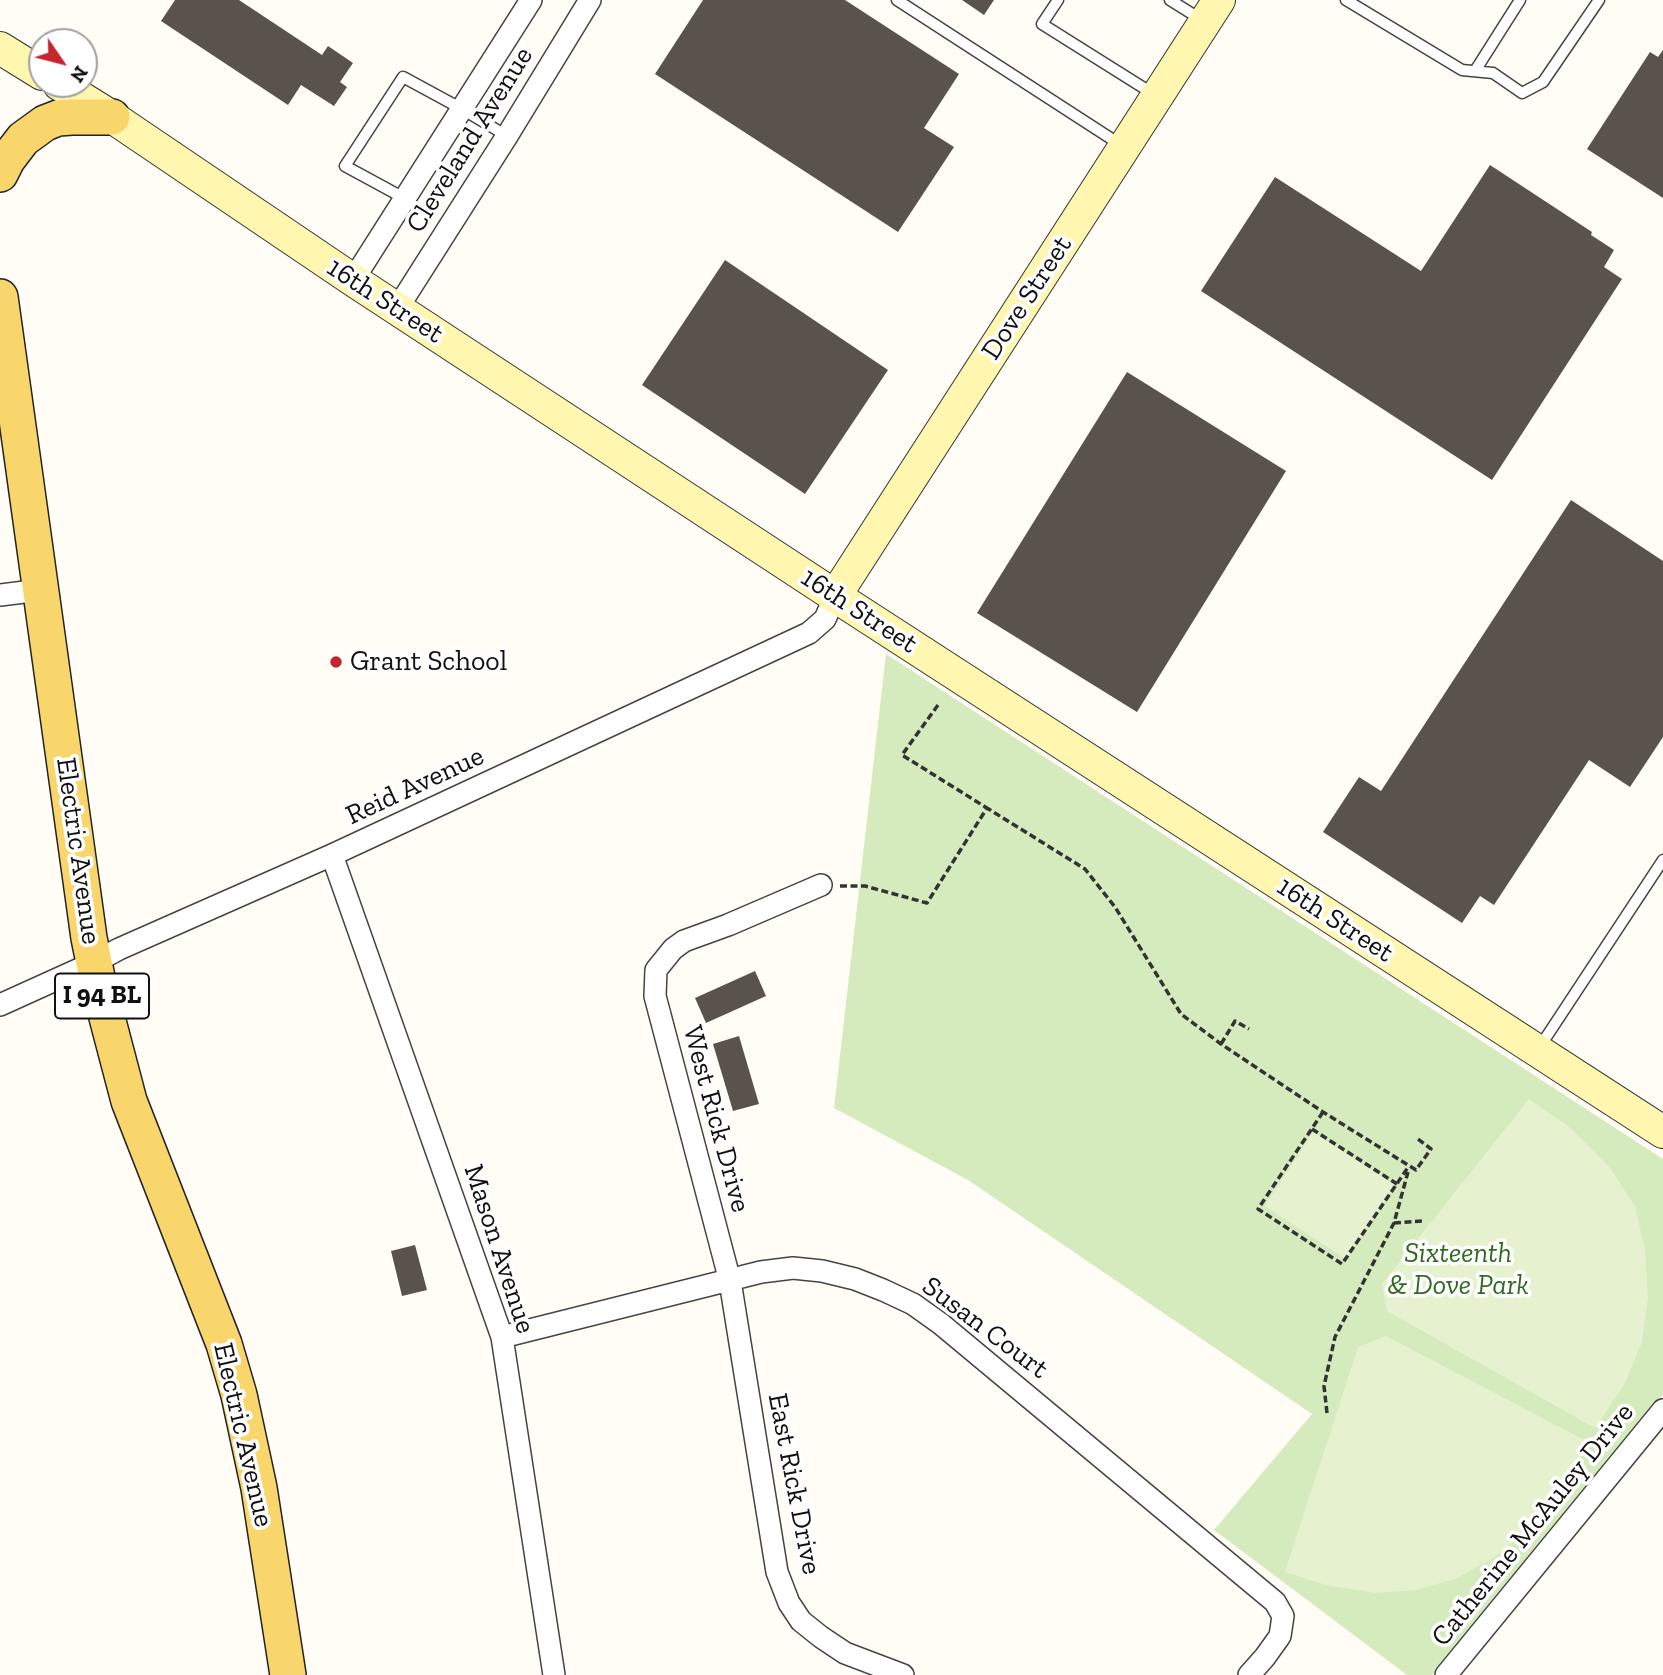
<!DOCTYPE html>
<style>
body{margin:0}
#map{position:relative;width:1663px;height:1675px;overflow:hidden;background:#fffdf5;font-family:"Zilla Slab",serif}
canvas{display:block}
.north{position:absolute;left:28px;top:28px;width:70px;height:70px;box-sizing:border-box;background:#fff;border:2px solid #a0a0a0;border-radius:50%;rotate:125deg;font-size:19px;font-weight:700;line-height:28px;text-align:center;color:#111}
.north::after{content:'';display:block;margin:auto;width:24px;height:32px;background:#c4262e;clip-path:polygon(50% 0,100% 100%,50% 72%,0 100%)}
</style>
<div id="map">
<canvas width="1663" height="1675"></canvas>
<div class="north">N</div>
</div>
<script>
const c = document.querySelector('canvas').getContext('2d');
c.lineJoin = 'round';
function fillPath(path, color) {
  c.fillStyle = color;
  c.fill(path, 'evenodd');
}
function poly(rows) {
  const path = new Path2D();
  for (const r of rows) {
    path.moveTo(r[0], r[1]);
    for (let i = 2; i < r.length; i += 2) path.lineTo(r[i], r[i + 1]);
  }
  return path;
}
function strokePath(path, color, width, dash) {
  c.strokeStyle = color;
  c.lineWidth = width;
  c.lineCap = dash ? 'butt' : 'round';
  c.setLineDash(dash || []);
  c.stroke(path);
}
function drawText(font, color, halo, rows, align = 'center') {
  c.font = font + ' "Zilla Slab",serif';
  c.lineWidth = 7;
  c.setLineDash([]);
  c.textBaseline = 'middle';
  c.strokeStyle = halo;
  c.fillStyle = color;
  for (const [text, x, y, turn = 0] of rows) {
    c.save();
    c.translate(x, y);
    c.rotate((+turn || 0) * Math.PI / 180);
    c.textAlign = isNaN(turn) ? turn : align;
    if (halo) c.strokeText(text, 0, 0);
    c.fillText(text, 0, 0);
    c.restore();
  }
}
fillPath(poly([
 [886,654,1663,1159,1663,1395,1432,1675,1407,1675,1214,1530,1312,1414,968,1180,834,1108]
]), '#d5ebbd');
fillPath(poly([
 [1529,1099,1568,1126,1608,1165,1635,1206,1645,1250,1648,1298,1642,1342,1625,1383,1595,1428,1387,1311,1382,1284],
 [1313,1132,1395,1185,1346,1259,1265,1206],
 [1386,1336,1590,1443,1552,1503,1523,1534,1493,1558,1455,1579,1415,1590,1375,1593,1326,1585,1285,1572,1358,1347]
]), '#e6f2cf');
fillPath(poly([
 [175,0,239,0,322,55,328,46,353,63,340,82,347,87,334,106,301,85,288,105,161,21],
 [703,0,845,0,959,74,924,128,954,147,898,232,655,74],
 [962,0,994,0,984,15],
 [1663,50,1663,198,1587,149,1650,52,1658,57],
 [1490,165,1592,232,1591,235,1614,250,1604,267,1622,279,1492,480,1201,291,1275,177,1421,271],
 [725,260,888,370,805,494,642,385],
 [1127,372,1286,471,1137,712,977,613],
 [1571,500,1663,561,1663,737,1630,787,1589,760,1494,905,1480,896,1462,923,1323,832,1359,777,1381,791],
 [755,971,766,996,706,1023,695,998],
 [739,1036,759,1104,733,1111,713,1044],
 [415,1245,427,1290,402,1296,391,1251]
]), '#5a524d');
const lane = poly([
 [897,0,1121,145],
 [1058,0,1042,24,1155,95],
 [1170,0,1202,20],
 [1346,0,1462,70,1493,73,1522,93,1543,82,1599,0],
 [1475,71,1520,0],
 [404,198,345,166,403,77,462,109,507,136],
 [1539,1048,1663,860]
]);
const street = poly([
 [353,280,531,0],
 [397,309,507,136,590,0],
 [0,595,40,590],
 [332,855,502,1337,554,1675],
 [821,885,728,925,684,941,673,949,656,970,655,996,730,1281,777,1572,789,1603,801,1621,821,1637,845,1653,903,1675],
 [0,1005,95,962,119,949,332,855,809,633,825,619,835,596],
 [502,1337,761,1272,793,1268,822,1271,855,1279,883,1290,913,1304,941,1324,1275,1602,1283,1616,1280,1636,1265,1657,1249,1675],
 [1446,1675,1663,1410]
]);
const secondary = poly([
 [0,48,42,74],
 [59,84,112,117,353,280,835,596,1663,1132],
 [835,596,1219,0]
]);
const primary = poly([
 [0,174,7,160,23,139,45,123,58,118,72,117,112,117],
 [0,297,89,938,99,987,129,1101,224,1344,239,1395,259,1488,288,1675]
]);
strokePath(lane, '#444', 13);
strokePath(street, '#444', 24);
strokePath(secondary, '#333', 34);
strokePath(primary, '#222', 38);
strokePath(poly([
 [938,705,902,755,987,808],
 [840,886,865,886,927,903,987,808,1085,869,1115,907,1181,1014,1221,1044,1323,1112,1416,1170,1431,1149,1418,1139],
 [1221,1044,1235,1021,1249,1029],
 [1323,1112,1258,1209,1342,1264,1409,1166],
 [1312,1129,1397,1184],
 [1394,1223,1422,1221],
 [1327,1413,1324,1386,1335,1337,1394,1223,1408,1172]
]), '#333', 3.5, [7, 3.5]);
strokePath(lane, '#fff', 10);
strokePath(street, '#fff', 21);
strokePath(secondary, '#fff6b0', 32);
strokePath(primary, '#f9d66b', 35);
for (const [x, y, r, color] of [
 [336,662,7,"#c4262e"]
]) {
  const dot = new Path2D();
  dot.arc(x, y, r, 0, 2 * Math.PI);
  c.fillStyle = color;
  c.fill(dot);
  strokePath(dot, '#fff', 2.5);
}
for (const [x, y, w] of [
 [102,996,94]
]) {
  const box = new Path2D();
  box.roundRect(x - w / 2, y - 22.5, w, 45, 5);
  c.fillStyle = '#fff';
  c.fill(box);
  strokePath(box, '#111', 2);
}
drawText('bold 26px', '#111', null, [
 ["I 94 BL",102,996]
]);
drawText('28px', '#111', '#fff', [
 ["Cleveland Avenue",470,140,-58],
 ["Dove Street",1027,298,-57],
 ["16th Street",385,301,33],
 ["16th Street",859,611,33],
 ["Reid Avenue",415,786,-25],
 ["Electric Avenue",78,851,82],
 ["16th Street",1335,920,33],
 ["West Rick Drive",716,1119,75],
 ["Mason Avenue",499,1249,72],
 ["Susan Court",985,1328,37],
 ["Electric Avenue",243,1435,77],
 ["East Rick Drive",794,1484,79],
 ["Catherine McAuley Drive",1533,1525,-51]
]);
drawText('28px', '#111', '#fff', [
 ["Grant School",350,662]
], 'left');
drawText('italic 28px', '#2f6b1f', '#fff', [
 ["Sixteenth",1458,1254],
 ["& Dove Park",1458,1286]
]);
</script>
